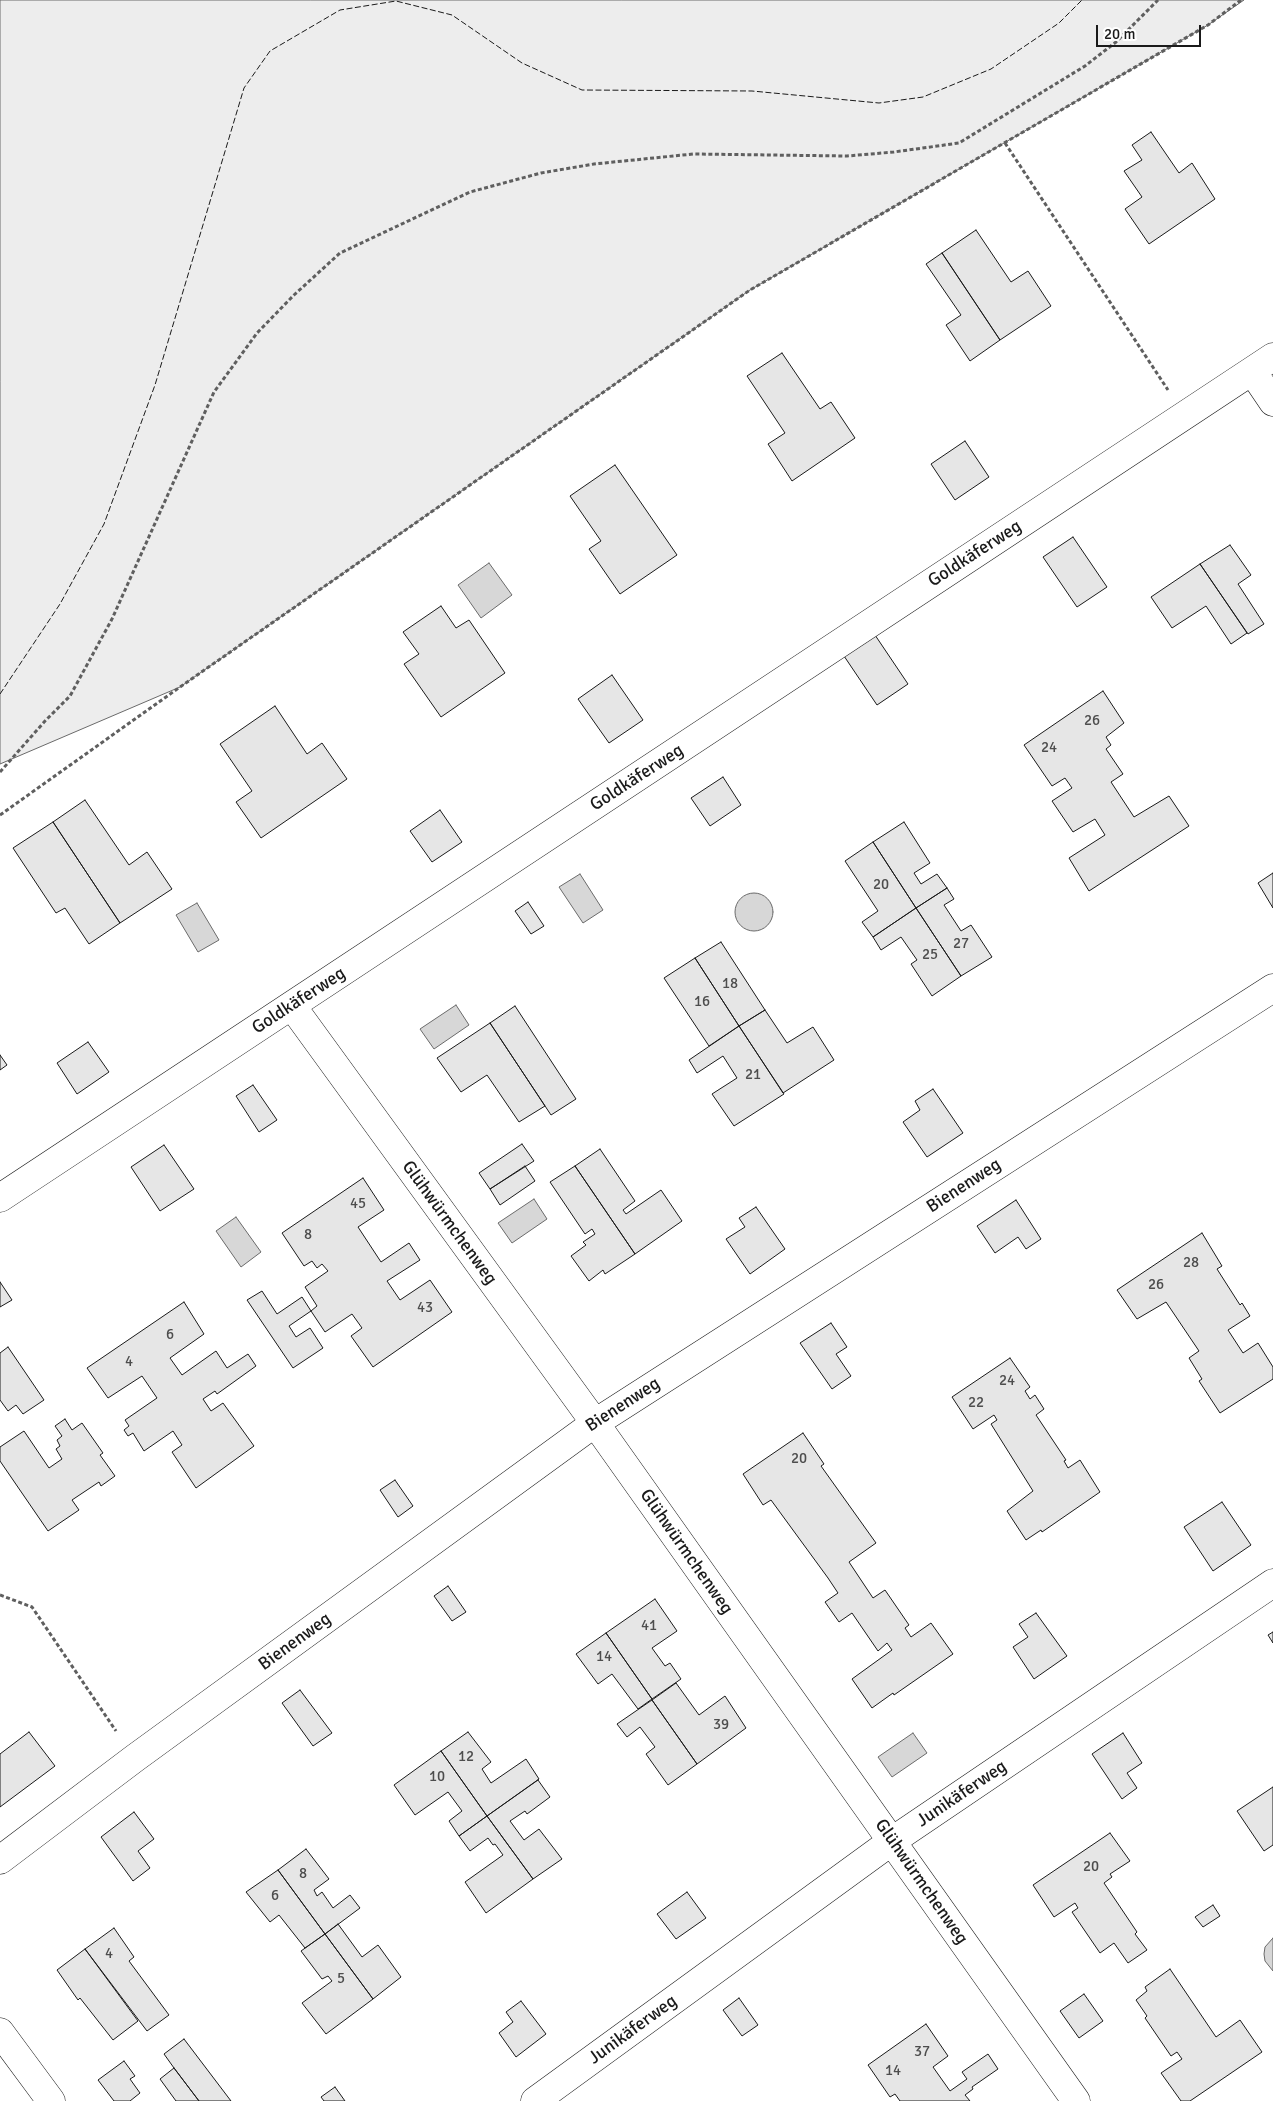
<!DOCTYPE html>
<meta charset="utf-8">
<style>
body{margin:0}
#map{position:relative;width:1273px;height:2101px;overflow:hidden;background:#fff;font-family:Signika,sans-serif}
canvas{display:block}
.scale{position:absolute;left:1096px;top:25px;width:105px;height:22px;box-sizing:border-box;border:2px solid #1a1a1a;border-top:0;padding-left:6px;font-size:15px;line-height:18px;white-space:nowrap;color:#1a1a1a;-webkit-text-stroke:4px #fff;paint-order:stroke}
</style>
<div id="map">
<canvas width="1273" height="2101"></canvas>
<div class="scale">20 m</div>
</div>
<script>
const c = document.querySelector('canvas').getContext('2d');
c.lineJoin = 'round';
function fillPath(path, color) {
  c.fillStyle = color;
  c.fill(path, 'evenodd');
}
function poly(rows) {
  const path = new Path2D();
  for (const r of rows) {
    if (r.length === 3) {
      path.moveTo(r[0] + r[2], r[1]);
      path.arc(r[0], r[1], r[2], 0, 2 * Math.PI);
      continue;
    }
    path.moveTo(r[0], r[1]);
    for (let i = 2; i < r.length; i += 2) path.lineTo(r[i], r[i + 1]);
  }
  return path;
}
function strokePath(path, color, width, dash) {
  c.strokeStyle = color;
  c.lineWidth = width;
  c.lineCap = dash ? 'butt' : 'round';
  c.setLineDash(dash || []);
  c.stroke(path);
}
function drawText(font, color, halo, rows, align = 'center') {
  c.font = font + ' Signika,sans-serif';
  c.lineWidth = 4;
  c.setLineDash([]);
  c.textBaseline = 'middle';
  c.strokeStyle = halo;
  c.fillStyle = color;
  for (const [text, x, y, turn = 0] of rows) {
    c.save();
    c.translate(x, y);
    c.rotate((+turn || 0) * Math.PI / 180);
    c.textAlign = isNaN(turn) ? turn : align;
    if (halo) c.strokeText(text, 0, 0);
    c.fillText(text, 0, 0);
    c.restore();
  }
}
const green = poly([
 [0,0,1244,0,1208,25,750,290,180,687,0,764,0,0]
]);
fillPath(green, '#ededed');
strokePath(green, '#6a6a6a', 1);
const water = poly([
 [489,563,512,595,481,618,458,585,489,563],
 [580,874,603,910,583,923,559,887,580,874],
 [754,912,19],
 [197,903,219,940,198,952,176,915,197,903],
 [456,1005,469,1025,434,1049,420,1029,456,1005],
 [534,1199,547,1219,512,1243,498,1223,534,1199],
 [236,1217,261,1252,241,1267,216,1231,236,1217],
 [913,1733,927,1753,892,1777,878,1757,913,1733],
 [1273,1938,1273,1971,1265,1961,1264,1954,1265,1947,1273,1938]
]);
fillPath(water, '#d7d7d7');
strokePath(water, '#6a6a6a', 1);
const building = poly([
 [1151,132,1179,173,1192,163,1215,199,1149,244,1125,209,1142,197,1124,171,1142,160,1132,145,1151,132],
 [976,230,1011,282,1028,271,1051,306,1000,340,942,253,976,230],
 [942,253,1000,340,970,361,946,325,961,315,926,264,942,253],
 [782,353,820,409,831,402,855,438,792,481,768,444,785,433,747,376,782,353],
 [965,441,989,477,955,500,931,464,965,441],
 [615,465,677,555,620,594,589,549,601,541,570,496,615,465],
 [1073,537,1107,587,1077,607,1043,557,1073,537],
 [1230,545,1251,575,1238,584,1264,624,1248,634,1200,564,1230,545],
 [1200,564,1247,633,1231,644,1206,606,1172,628,1151,597,1200,564],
 [441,606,456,628,469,620,505,673,441,717,404,664,419,654,403,632,441,606],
 [875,635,908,684,877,705,844,656,875,635],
 [612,675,643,720,609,743,578,699,612,675],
 [1103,691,1124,723,1106,737,1111,745,1106,749,1123,774,1111,782,1134,817,1169,796,1189,826,1089,891,1069,858,1105,835,1095,819,1073,832,1052,801,1072,788,1065,778,1052,786,1024,745,1103,691],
 [275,706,307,754,322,743,347,779,261,838,236,802,252,791,220,744,275,706],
 [723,777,741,805,710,826,691,798,723,777],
 [85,800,129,865,147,852,172,889,120,923,53,822,85,800],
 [440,810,462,842,432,862,410,831,440,810],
 [53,822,120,923,89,944,65,908,56,913,13,848,53,822],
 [904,822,930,863,914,873,921,884,937,874,947,888,916,908,873,842,904,822],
 [873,842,916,908,873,937,862,922,878,911,845,861,873,842],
 [1273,873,1273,908,1258,883,1273,873],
 [947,888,954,899,944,905,961,931,971,925,992,957,961,976,916,908,947,888],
 [528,902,544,926,531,934,515,911,528,902],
 [916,908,961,976,932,996,911,964,917,960,901,937,881,950,873,937,916,908],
 [721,942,765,1010,739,1026,695,958,721,942],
 [695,958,739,1026,709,1046,664,978,695,958],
 [515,1006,576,1099,551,1115,490,1023,515,1006],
 [765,1010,787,1043,813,1027,834,1060,783,1093,739,1026,765,1010],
 [490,1023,545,1106,519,1122,487,1075,461,1092,437,1058,490,1023],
 [739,1026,784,1094,734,1126,712,1094,737,1078,723,1056,697,1073,689,1060,739,1026],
 [88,1042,109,1072,77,1094,57,1063,88,1042],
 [0,1055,7,1065,0,1070,0,1055],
 [253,1085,277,1120,259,1132,236,1096,253,1085],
 [933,1089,963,1133,927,1157,903,1122,920,1110,915,1101,933,1089],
 [522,1144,534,1161,490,1189,479,1173,522,1144],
 [164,1145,194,1189,160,1211,131,1167,164,1145],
 [600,1149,635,1201,623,1210,626,1214,661,1190,682,1221,635,1254,575,1166,600,1149],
 [525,1166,535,1181,500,1205,490,1189,525,1166],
 [575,1166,635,1254,605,1274,603,1270,589,1281,571,1256,586,1245,583,1242,595,1234,592,1229,585,1234,550,1182,575,1166],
 [363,1178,384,1210,358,1227,381,1262,409,1243,420,1260,387,1281,400,1300,430,1280,452,1312,373,1367,351,1336,362,1328,352,1314,325,1332,311,1311,289,1326,296,1337,310,1328,323,1348,293,1368,247,1300,262,1291,277,1314,302,1297,311,1311,317,1306,305,1287,328,1271,322,1264,317,1268,312,1261,304,1266,282,1233,363,1178],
 [1016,1200,1041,1239,1026,1249,1018,1237,995,1253,977,1226,1016,1200],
 [756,1207,785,1249,750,1274,726,1239,745,1227,739,1218,756,1207],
 [1202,1233,1222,1266,1217,1269,1240,1305,1242,1303,1250,1316,1228,1330,1243,1353,1258,1343,1273,1367,1273,1379,1220,1413,1199,1381,1202,1379,1189,1358,1199,1351,1166,1302,1137,1319,1117,1290,1202,1233],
 [0,1282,12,1300,0,1307,0,1282],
 [184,1302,204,1334,170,1358,182,1375,216,1351,227,1368,248,1354,256,1366,217,1394,215,1391,203,1399,211,1411,223,1403,254,1446,196,1488,172,1452,182,1445,173,1431,144,1451,133,1433,128,1436,124,1430,129,1426,125,1420,157,1398,142,1376,108,1398,87,1368,184,1302],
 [831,1323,847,1347,836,1354,851,1376,832,1389,800,1343,831,1323],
 [8,1347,44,1400,23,1414,16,1405,8,1411,0,1400,0,1353,8,1347],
 [1010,1358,1030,1387,1025,1391,1030,1399,1035,1395,1044,1409,1036,1415,1066,1460,1064,1461,1068,1468,1080,1460,1100,1492,1042,1532,1041,1530,1026,1540,1007,1511,1033,1491,991,1424,997,1420,994,1415,973,1429,952,1397,1010,1358],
 [65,1419,72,1430,82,1423,103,1453,100,1455,115,1476,101,1486,99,1482,72,1500,79,1510,48,1531,0,1461,0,1447,24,1431,49,1468,62,1459,56,1449,60,1446,57,1440,62,1436,55,1426,65,1419],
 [803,1433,824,1464,821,1466,876,1543,849,1562,873,1598,885,1590,909,1625,905,1628,911,1637,931,1623,953,1654,894,1695,893,1693,872,1708,852,1679,892,1650,887,1643,878,1651,852,1613,839,1622,825,1602,838,1593,828,1578,771,1500,763,1505,743,1474,803,1433],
 [395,1480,413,1506,398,1517,380,1490,395,1480],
 [1222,1502,1251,1545,1213,1571,1184,1527,1222,1502],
 [448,1586,466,1612,452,1621,434,1596,448,1586],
 [655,1599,677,1631,652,1648,665,1666,670,1663,681,1679,652,1699,606,1633,655,1599],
 [1036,1613,1067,1656,1034,1679,1013,1647,1028,1637,1019,1624,1036,1613],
 [1273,1632,1273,1643,1268,1635,1273,1632],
 [606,1633,652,1699,638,1709,612,1674,598,1684,576,1654,606,1633],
 [676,1683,699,1715,725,1696,746,1728,697,1764,652,1700,676,1683],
 [300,1690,332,1733,313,1746,282,1703,300,1690],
 [652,1700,697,1764,668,1785,646,1754,655,1747,640,1727,627,1737,617,1724,652,1700],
 [29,1732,55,1766,0,1807,0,1754,29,1732],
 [468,1732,491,1762,482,1769,491,1783,526,1759,539,1779,487,1816,441,1751,468,1732],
 [1123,1733,1142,1763,1127,1773,1137,1788,1122,1799,1092,1754,1123,1733],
 [441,1751,487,1816,459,1836,449,1821,462,1811,448,1792,415,1815,394,1785,441,1751],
 [538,1780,550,1797,527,1814,525,1811,510,1821,524,1840,539,1829,562,1859,533,1879,487,1816,538,1780],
 [1273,1787,1273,1845,1264,1851,1237,1811,1273,1787],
 [134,1812,154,1839,138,1851,150,1868,133,1881,101,1837,134,1812],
 [487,1816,533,1879,486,1913,465,1882,503,1855,495,1844,493,1845,488,1838,470,1851,459,1836,487,1816],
 [1110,1833,1130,1861,1110,1874,1112,1877,1104,1883,1137,1932,1135,1934,1147,1950,1128,1963,1114,1943,1100,1953,1072,1912,1078,1908,1075,1903,1054,1917,1033,1885,1110,1833],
 [306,1849,329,1879,314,1890,317,1896,322,1892,333,1908,350,1895,360,1908,325,1934,278,1870,306,1849],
 [278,1870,325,1934,305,1948,279,1915,270,1922,246,1892,278,1870],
 [687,1892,706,1918,676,1939,657,1914,687,1892],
 [1213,1905,1220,1916,1203,1927,1195,1917,1213,1905],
 [338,1924,362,1957,378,1945,401,1977,373,1999,325,1934,338,1924],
 [114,1928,134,1957,129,1961,169,2015,147,2031,85,1949,114,1928],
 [325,1934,373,1999,326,2034,302,2003,332,1981,328,1976,322,1979,301,1951,325,1934],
 [85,1949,138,2021,113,2040,80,1998,78,2000,57,1970,85,1949],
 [1170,1969,1216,2037,1240,2020,1262,2052,1190,2101,1181,2101,1161,2073,1182,2059,1177,2052,1171,2056,1145,2018,1147,2016,1136,2000,1147,1991,1145,1987,1170,1969],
 [1084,1994,1103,2021,1079,2038,1060,2011,1084,1994],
 [739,1998,758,2025,742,2036,723,2010,739,1998],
 [521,2001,546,2034,516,2057,499,2033,513,2022,506,2012,521,2001],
 [926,2024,948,2056,933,2067,950,2091,967,2079,962,2072,988,2054,998,2069,972,2087,973,2089,965,2095,970,2101,900,2101,895,2094,890,2097,868,2065,926,2024],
 [184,2039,231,2101,199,2101,174,2068,164,2054,184,2039],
 [124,2061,135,2076,130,2079,140,2093,130,2101,114,2101,98,2080,124,2061],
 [174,2068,199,2101,176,2101,160,2079,174,2068],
 [335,2087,345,2101,324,2101,321,2097,335,2087]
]);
fillPath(building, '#e6e6e6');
strokePath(building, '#1a1a1a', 1);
const minor = poly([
 [1252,371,1273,402],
 [292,1006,595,1423,1076,2101],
 [0,1198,1273,357],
 [0,1860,135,1758,595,1423,1273,988],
 [0,2032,51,2101],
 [535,2101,892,1841,1273,1583]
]);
strokePath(minor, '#1a1a1a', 29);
strokePath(poly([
 [1005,143,1168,390],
 [0,772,45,721,70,696,112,619,214,392,257,333,294,295,340,253,470,192,541,173,594,164,693,154,847,156,894,152,959,143,1085,66,1116,42,1158,0],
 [0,815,180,687,750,290,1208,25,1241,0],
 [0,1595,32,1607,116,1731]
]), '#5f5f5f', 3, [4, 2.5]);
strokePath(minor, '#fff', 28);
strokePath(poly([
 [0,694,60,604,104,524,155,385,244,88,270,51,340,10,396,1,452,15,522,63,582,90,752,91,879,103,923,97,991,69,1059,23,1082,0]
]), '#1a1a1a', 1, [6, 2.5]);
drawText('15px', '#4d4d4d', null, [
 ["26",1092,721],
 ["24",1049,748],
 ["20",881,885],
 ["27",961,944],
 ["25",930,955],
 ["18",730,984],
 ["16",702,1002],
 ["21",753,1075],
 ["45",358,1204],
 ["8",308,1235],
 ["28",1191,1263],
 ["26",1156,1285],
 ["43",425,1308],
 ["6",170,1335],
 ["4",129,1362],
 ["24",1007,1381],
 ["22",976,1403],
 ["20",799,1459],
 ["41",649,1626],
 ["14",604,1657],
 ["39",721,1725],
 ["12",466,1757],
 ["10",437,1777],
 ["20",1091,1867],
 ["8",303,1874],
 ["6",275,1896],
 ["4",109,1954],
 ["5",341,1979],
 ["37",922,2052],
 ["14",893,2071]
]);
drawText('18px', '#1a1a1a', '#fff', [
 ["Goldkäferweg",975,554,-33],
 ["Goldkäferweg",637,778,-33],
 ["Goldkäferweg",299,1001,-33],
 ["Bienenweg",964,1186,-33],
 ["Glühwürmchenweg",449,1223,54],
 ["Bienenweg",623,1405,-33],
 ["Glühwürmchenweg",686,1552,55],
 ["Bienenweg",295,1642,-36],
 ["Junikäferweg",962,1794,-34],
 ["Glühwürmchenweg",921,1882,55],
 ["Junikäferweg",633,2030,-36]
]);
</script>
